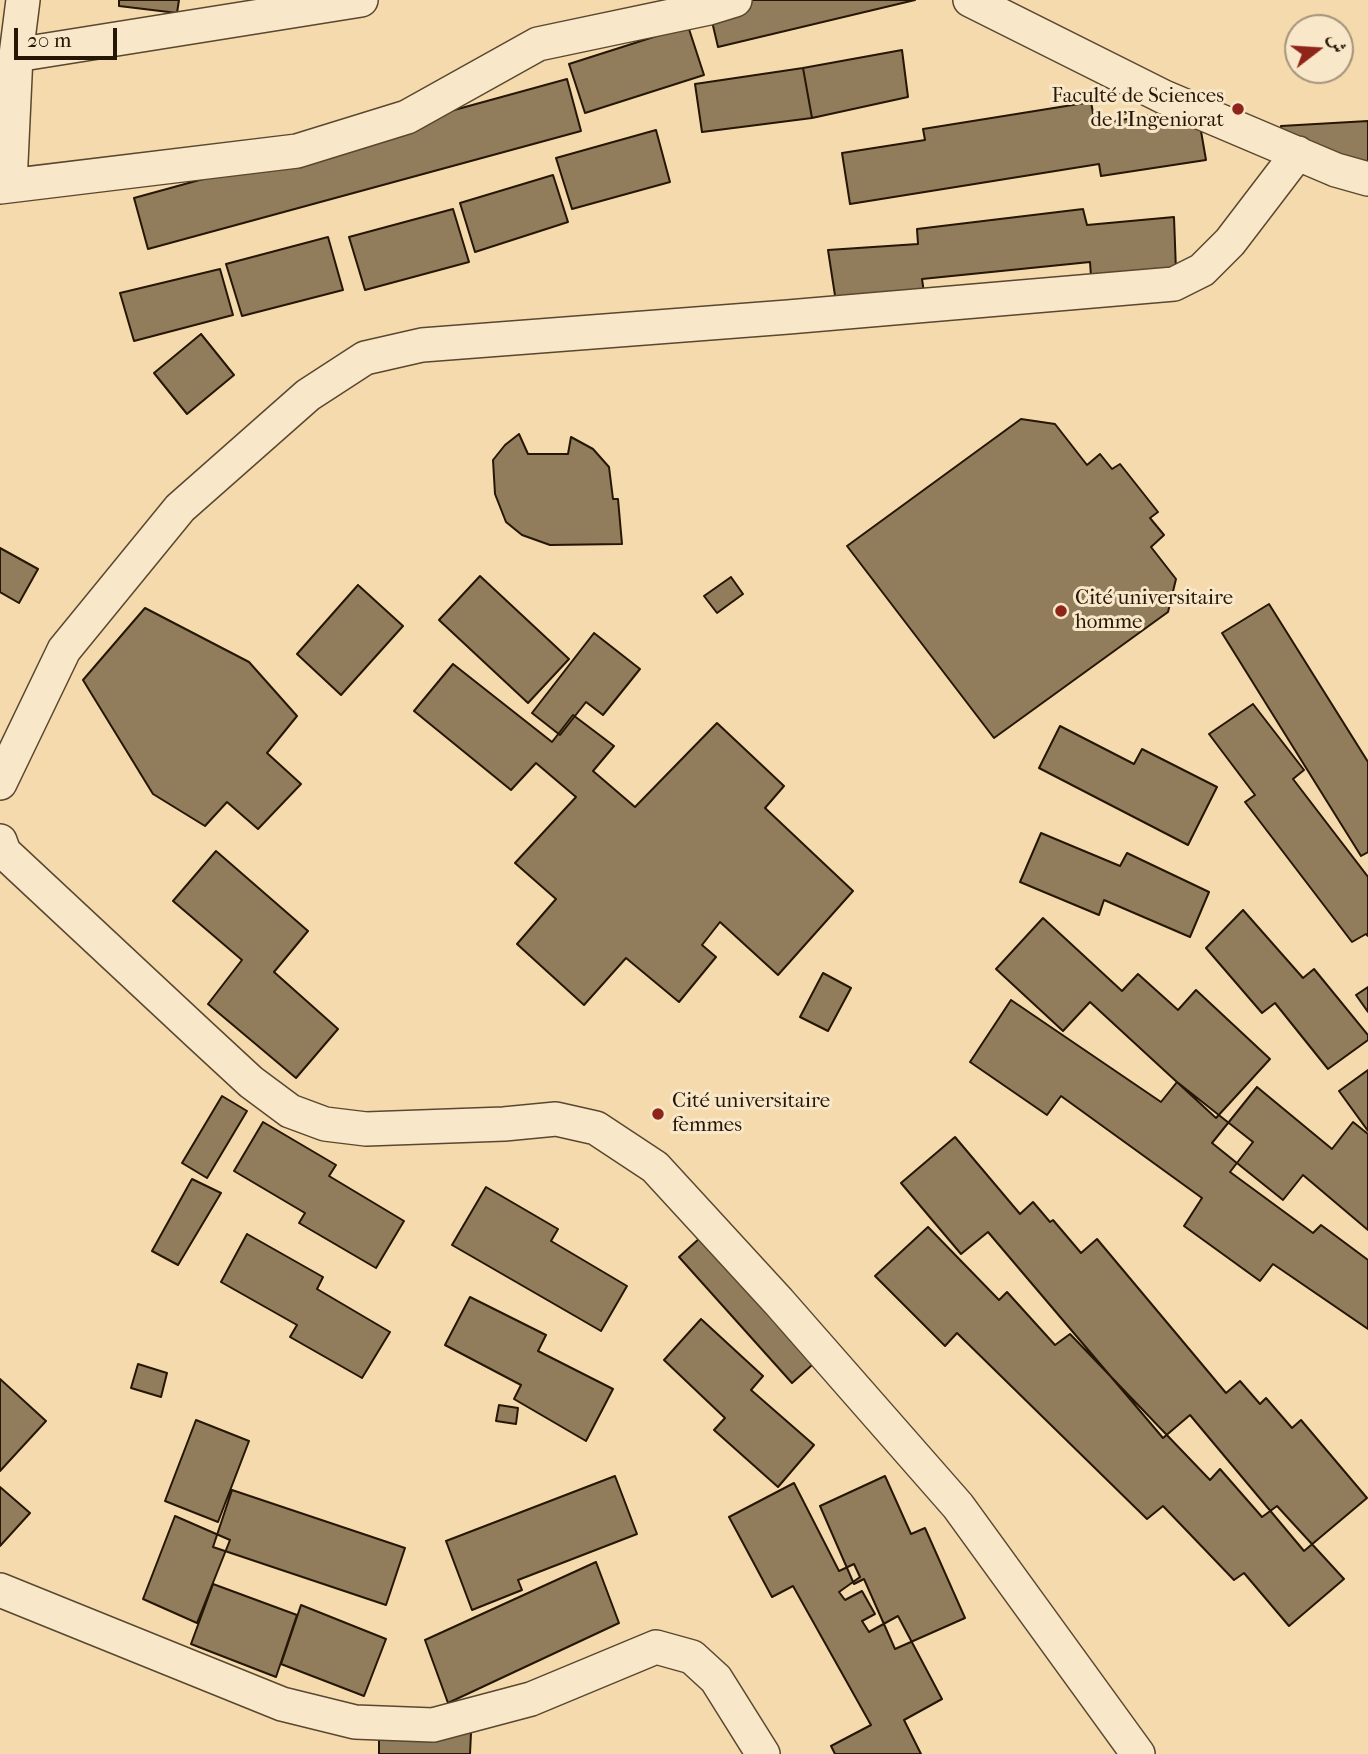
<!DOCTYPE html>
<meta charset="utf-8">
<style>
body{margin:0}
#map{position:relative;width:1368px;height:1754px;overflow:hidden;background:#f4daac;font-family:"IM FELL French Canon",Amiri,serif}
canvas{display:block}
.north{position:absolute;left:1284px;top:14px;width:70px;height:70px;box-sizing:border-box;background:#f8e7c9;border:2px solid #a4937b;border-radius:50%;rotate:73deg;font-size:19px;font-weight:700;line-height:28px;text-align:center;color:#251605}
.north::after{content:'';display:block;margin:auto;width:24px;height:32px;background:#8f2418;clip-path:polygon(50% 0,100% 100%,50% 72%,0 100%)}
.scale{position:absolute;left:14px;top:28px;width:103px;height:32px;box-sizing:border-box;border:4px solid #251605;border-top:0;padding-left:9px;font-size:21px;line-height:24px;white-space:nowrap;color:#251605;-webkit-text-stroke:5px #f8e7c9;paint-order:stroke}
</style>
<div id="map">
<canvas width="1368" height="1754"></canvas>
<div class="north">ش</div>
<div class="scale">20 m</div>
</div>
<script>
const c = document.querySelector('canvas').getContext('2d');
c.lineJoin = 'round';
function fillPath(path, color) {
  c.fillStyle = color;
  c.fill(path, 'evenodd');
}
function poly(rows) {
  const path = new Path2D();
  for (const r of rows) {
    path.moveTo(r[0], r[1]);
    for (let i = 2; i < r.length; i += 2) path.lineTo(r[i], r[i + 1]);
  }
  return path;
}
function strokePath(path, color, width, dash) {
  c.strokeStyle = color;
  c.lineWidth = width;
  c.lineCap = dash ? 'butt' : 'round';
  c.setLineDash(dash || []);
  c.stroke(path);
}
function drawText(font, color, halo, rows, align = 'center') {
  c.font = font + ' "IM FELL French Canon",serif';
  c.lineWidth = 6;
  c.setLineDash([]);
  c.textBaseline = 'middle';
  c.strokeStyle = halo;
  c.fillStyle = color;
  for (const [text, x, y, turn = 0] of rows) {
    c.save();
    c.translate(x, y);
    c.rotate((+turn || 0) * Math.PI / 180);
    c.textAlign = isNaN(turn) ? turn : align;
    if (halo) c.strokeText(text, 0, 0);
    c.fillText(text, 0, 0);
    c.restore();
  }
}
const building = poly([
 [119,0,179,0,177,13,119,6,119,0],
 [707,0,915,0,718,47,707,0],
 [688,26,704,75,585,113,569,64,688,26],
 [902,50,908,97,812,118,803,68,902,50],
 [803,68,812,118,702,132,695,84,803,68],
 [567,79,581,131,148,249,134,198,567,79],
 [1091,102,1095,124,1197,108,1206,160,1101,176,1099,164,850,204,842,153,925,140,923,129,1091,102],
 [1368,121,1368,170,1283,174,1281,126,1368,121],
 [656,130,670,182,572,209,556,158,656,130],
 [553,175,568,222,475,252,460,203,553,175],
 [453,209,469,262,365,290,349,237,453,209],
 [1083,209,1087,225,1174,217,1176,271,1091,277,1090,262,922,279,924,293,836,302,828,250,918,244,917,229,1083,209],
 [328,237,343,290,242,316,226,264,328,237],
 [220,269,233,315,134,341,120,293,220,269],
 [201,334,234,375,187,414,154,373,201,334],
 [1021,419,1055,424,1087,465,1100,454,1112,469,1120,464,1158,512,1150,518,1164,535,1151,547,1176,579,1168,612,994,738,847,546,1021,419],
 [519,434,528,454,568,454,571,437,593,449,609,467,613,499,618,499,622,544,550,545,522,535,506,522,495,494,493,460,505,445,519,434],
 [0,548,38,569,19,603,0,592,0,548],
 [480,576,569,659,528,703,439,620,480,576],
 [731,577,743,594,717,613,704,596,731,577],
 [358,585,403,626,341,695,297,654,358,585],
 [1269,604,1368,762,1368,852,1361,856,1222,633,1269,604],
 [145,608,249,662,297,716,267,753,301,784,258,829,227,802,205,826,153,794,83,680,145,608],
 [594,633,640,669,603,715,586,702,560,735,532,713,594,633],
 [453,664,552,742,573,715,614,746,593,771,635,807,717,723,784,786,765,808,853,891,778,975,720,922,702,945,716,957,679,1002,626,958,584,1005,517,944,556,899,515,863,576,797,536,763,511,790,414,711,453,664],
 [1253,704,1304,770,1293,779,1368,877,1368,936,1366,934,1352,942,1245,802,1255,795,1209,734,1253,704],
 [1060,726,1134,764,1142,749,1217,787,1188,845,1039,768,1060,726],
 [1041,833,1120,866,1127,853,1209,892,1190,937,1104,900,1099,915,1020,882,1041,833],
 [216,851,308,931,274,972,338,1029,296,1078,208,1004,242,960,173,901,216,851],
 [1243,910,1303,978,1314,969,1368,1035,1368,1040,1328,1069,1275,1003,1262,1013,1206,948,1243,910],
 [1043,918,1122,991,1138,974,1178,1010,1196,990,1270,1059,1216,1118,1090,1002,1063,1031,996,969,1043,918],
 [823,973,851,988,828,1031,800,1017,823,973],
 [1368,987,1368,1012,1356,995,1368,987],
 [1011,1000,1161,1102,1177,1082,1253,1142,1230,1172,1313,1233,1321,1225,1368,1260,1368,1329,1273,1264,1260,1281,1184,1226,1202,1198,1061,1096,1047,1115,970,1062,1011,1000],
 [1368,1070,1368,1131,1339,1091,1368,1070],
 [1257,1087,1332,1149,1353,1122,1368,1134,1368,1230,1303,1175,1283,1200,1212,1143,1257,1087],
 [222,1096,247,1111,207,1178,182,1163,222,1096],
 [263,1122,336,1165,329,1176,404,1221,376,1268,299,1223,305,1213,234,1171,263,1122],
 [955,1137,1020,1214,1033,1202,1050,1222,1053,1220,1081,1253,1097,1239,1226,1393,1240,1381,1260,1404,1266,1398,1292,1428,1301,1420,1367,1498,1304,1551,1190,1415,1163,1438,988,1232,961,1254,901,1183,955,1137],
 [192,1179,221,1193,178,1265,152,1251,192,1179],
 [486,1187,558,1229,551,1241,627,1286,601,1331,452,1245,486,1187],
 [723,1217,831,1348,792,1383,679,1257,723,1217],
 [928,1227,999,1300,1007,1292,1055,1345,1070,1334,1210,1480,1220,1469,1262,1517,1277,1506,1344,1579,1289,1626,1244,1573,1234,1580,1163,1506,1147,1519,957,1333,945,1346,875,1276,928,1227],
 [247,1234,323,1277,317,1289,390,1332,362,1378,290,1337,297,1325,221,1282,247,1234],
 [470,1297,546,1335,538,1351,613,1389,586,1441,514,1399,521,1385,445,1345,470,1297],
 [701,1319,763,1376,751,1390,814,1445,778,1487,714,1430,725,1418,664,1360,701,1319],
 [138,1364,167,1373,161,1397,131,1388,138,1364],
 [0,1379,46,1421,0,1471,0,1379],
 [499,1405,518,1408,516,1424,496,1421,499,1405],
 [196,1420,249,1441,218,1522,165,1501,196,1420],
 [615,1476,637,1534,518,1580,522,1590,472,1610,446,1541,615,1476],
 [885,1476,911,1534,925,1528,965,1618,895,1649,864,1579,854,1584,820,1506,885,1476],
 [794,1483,839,1571,854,1564,860,1577,839,1592,845,1600,862,1591,875,1614,862,1621,869,1632,898,1616,942,1699,904,1720,921,1754,835,1754,831,1746,871,1725,793,1586,772,1597,729,1517,794,1483],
 [0,1487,30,1513,0,1546,0,1487],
 [232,1490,405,1548,386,1605,213,1547,232,1490],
 [175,1516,230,1540,197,1623,143,1599,175,1516],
 [596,1562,619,1623,448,1703,425,1640,596,1562],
 [213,1584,297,1615,276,1677,191,1644,213,1584],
 [301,1605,386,1639,364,1696,281,1664,301,1605],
 [379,1730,471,1733,470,1754,379,1754,379,1730]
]);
fillPath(building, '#917c5c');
strokePath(building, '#251605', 2);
const minor = poly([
 [970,0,1164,97,1336,170,1368,179],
 [16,55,361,0],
 [10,184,16,55,23,0],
 [0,187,297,151,407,117,538,44,709,8,735,0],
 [0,783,64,650,180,508,308,395,365,358,422,345,788,317,1174,284,1202,270,1230,242,1298,153],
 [0,841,4,852,198,1033,251,1082,290,1111,325,1124,366,1129,504,1124,556,1119,596,1128,655,1167,779,1302,958,1506,1138,1754],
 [0,1590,282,1704,355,1722,433,1725,531,1699,656,1647,692,1657,716,1679,763,1754]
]);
strokePath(minor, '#59472f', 36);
strokePath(minor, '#f8e7c9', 33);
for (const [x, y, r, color] of [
 [1238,109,7,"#8f2418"],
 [1061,611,7,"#8f2418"],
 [658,1114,7,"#8f2418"]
]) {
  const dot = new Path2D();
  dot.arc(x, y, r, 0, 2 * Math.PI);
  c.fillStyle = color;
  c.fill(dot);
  strokePath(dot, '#f8e7c9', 2.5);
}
drawText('21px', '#251605', '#f8e7c9', [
 ["Faculté de Sciences",1224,97,"right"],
 ["de l'Ingeniorat",1224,121,"right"],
 ["Cité universitaire",1075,599],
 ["homme",1075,623],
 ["Cité universitaire",672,1102],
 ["femmes",672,1126]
], 'left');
</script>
